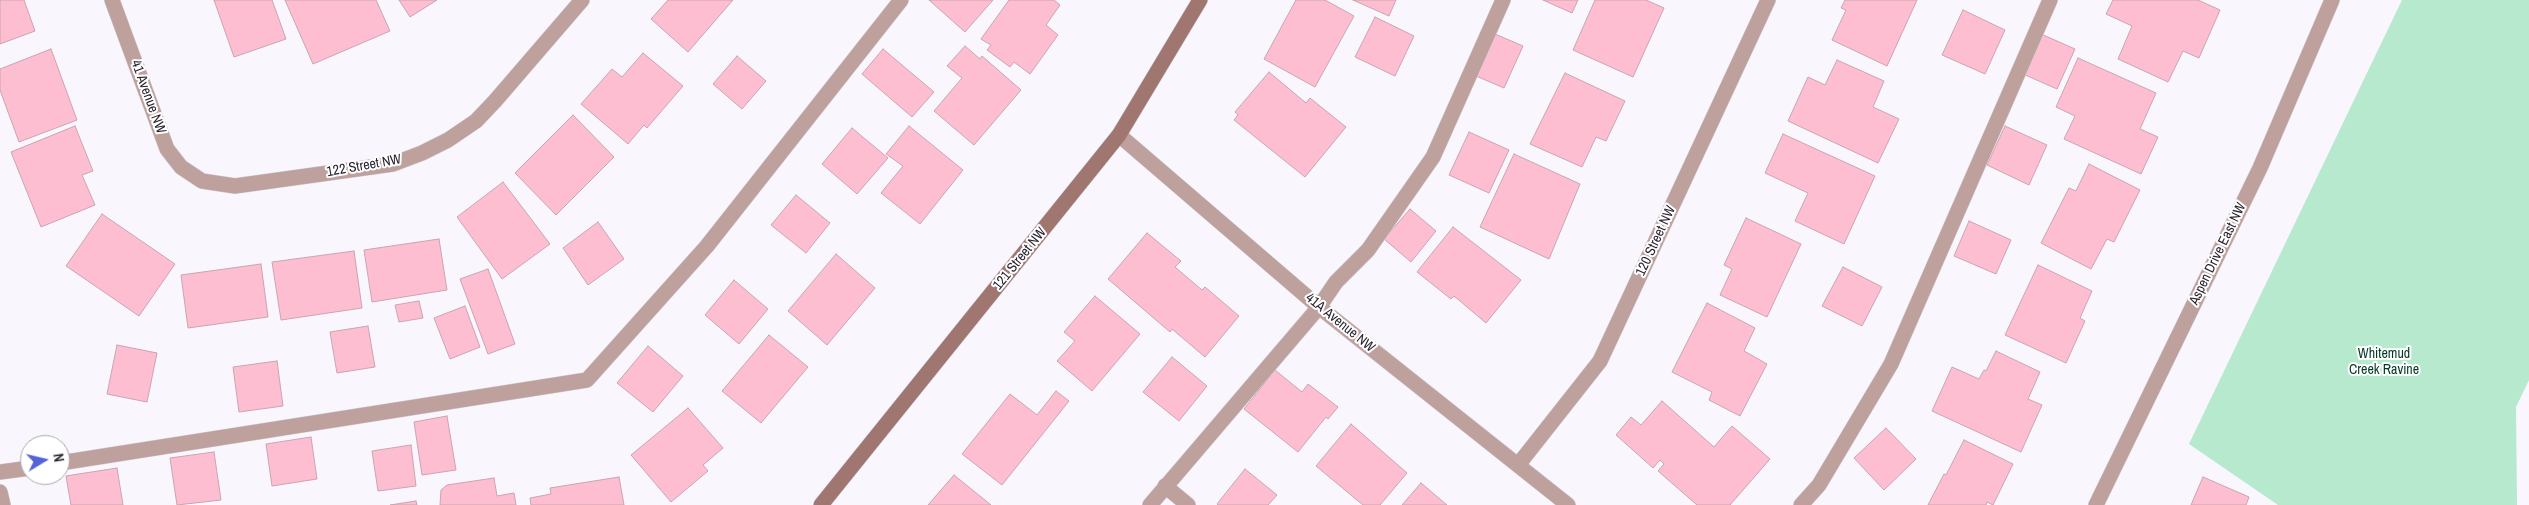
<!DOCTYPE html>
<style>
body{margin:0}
#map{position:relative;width:2529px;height:505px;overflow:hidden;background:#f9f6fd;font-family:"Archivo Narrow",sans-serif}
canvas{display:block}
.north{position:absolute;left:20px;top:435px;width:50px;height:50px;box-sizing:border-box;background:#fff;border:1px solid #a9a7ac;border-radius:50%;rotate:81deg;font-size:14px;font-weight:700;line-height:20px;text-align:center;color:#292430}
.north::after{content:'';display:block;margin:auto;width:18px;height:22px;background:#5463d9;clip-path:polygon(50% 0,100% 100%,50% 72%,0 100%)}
</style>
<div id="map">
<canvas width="2529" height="505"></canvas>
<div class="north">N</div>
</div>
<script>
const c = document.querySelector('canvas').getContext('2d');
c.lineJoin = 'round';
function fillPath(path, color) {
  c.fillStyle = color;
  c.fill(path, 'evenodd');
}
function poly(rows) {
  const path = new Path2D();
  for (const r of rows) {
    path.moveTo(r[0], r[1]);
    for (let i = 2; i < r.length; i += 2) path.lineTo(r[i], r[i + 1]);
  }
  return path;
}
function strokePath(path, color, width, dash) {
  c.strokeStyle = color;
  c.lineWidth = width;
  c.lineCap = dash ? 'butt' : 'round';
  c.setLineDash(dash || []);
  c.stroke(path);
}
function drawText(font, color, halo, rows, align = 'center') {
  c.font = font + ' "Archivo Narrow",sans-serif';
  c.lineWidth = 4;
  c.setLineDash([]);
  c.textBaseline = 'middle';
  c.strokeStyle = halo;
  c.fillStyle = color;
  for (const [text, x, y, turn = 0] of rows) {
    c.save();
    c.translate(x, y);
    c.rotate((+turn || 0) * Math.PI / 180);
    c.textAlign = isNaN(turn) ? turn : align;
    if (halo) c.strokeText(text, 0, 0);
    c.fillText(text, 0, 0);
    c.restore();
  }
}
fillPath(poly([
 [2402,0,2529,0,2529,380,2516,407,2517,505,2278,505,2189,444]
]), '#b6e9cd');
const building = poly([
 [0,0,24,0,35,31,0,44,0,0],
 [214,0,272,0,286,39,234,57,214,0],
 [285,0,376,0,390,31,313,64,285,0],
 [399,0,437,0,410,17,399,0],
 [668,0,733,0,688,52,651,19,668,0],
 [929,0,993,0,965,32,929,0],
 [1009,0,1054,0,1060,5,1046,25,1058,35,1030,74,1014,62,1010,67,987,50,991,45,981,39,1009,0],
 [1296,0,1325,0,1354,16,1315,87,1264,59,1296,0],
 [1353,0,1396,0,1389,16,1353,0],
 [1543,0,1578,0,1572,13,1543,0],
 [1595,0,1646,0,1664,8,1633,77,1573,50,1595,0],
 [1845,0,1917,0,1887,66,1832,40,1846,10,1841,8,1845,0],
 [2113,0,2198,0,2220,10,2199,58,2183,51,2168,82,2118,59,2132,26,2106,14,2113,0],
 [1963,10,2005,30,1985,74,1942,55,1963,10],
 [1375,17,1414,36,1395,76,1355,57,1375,17],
 [1495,34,1523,46,1504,88,1476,76,1495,34],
 [2041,34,2075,49,2057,89,2023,74,2041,34],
 [965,46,980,59,982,56,1021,90,974,145,934,111,962,78,947,66,965,46],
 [51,49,77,120,19,142,0,90,0,69,51,49],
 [883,49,934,92,912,117,862,74,883,49],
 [643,53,683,86,647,128,644,125,628,144,581,104,612,69,622,77,643,53],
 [737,56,766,81,742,109,713,84,737,56],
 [2078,58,2156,93,2140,129,2158,137,2141,174,2064,139,2075,116,2056,107,2078,58],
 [1837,60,1884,81,1873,107,1899,119,1878,163,1788,121,1808,77,1825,85,1837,60],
 [1269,72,1306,103,1310,98,1346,127,1305,177,1234,120,1238,115,1235,112,1269,72],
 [1565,73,1625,101,1606,141,1596,137,1582,167,1530,144,1565,73],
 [573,115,614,157,556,215,515,173,573,115],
 [75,126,93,171,82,175,95,205,41,227,11,152,75,126],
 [909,126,963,170,920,224,881,193,903,166,886,154,909,126],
 [2005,126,2047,145,2029,185,1987,165,2005,126],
 [852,128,888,158,857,194,822,164,852,128],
 [1469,132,1509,150,1489,193,1449,175,1469,132],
 [1783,134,1875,176,1844,244,1795,221,1808,193,1765,173,1783,134],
 [1514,154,1580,184,1549,259,1480,227,1514,154],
 [2089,164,2140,190,2114,242,2107,239,2091,269,2041,243,2069,188,2076,191,2089,164],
 [503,182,550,244,502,279,457,217,503,182],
 [796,195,830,223,806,253,771,225,796,195],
 [1410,209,1436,231,1411,262,1384,239,1410,209],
 [102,214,175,264,139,316,66,266,102,214],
 [1746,218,1801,244,1767,317,1720,295,1732,269,1724,265,1746,218],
 [1969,221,2011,240,1996,274,1954,256,1969,221],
 [598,222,624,259,588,285,563,248,598,222],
 [1453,227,1521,280,1486,323,1454,296,1451,299,1417,272,1453,227],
 [1147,233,1181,261,1175,267,1202,290,1205,287,1239,316,1205,357,1172,329,1170,332,1108,279,1147,233],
 [439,239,447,290,372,302,364,250,439,239],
 [354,251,362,308,281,320,272,262,354,251],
 [836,254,875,288,827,345,788,311,836,254],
 [261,264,268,317,188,328,181,275,261,264],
 [2038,265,2092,291,2080,318,2085,321,2066,363,2005,335,2038,265],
 [1843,267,1882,287,1862,326,1822,306,1843,267],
 [488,269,515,344,488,354,460,279,488,269],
 [734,280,768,309,739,344,705,315,734,280],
 [1095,296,1140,334,1092,391,1057,361,1075,341,1064,332,1095,296],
 [419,301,423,318,399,322,395,305,419,301],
 [1707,303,1755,328,1744,351,1767,364,1740,416,1709,400,1712,392,1672,372,1707,303],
 [465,306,480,347,450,359,434,318,465,306],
 [368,326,375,367,337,373,330,332,368,326],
 [769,335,808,367,761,423,722,391,769,335],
 [117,345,157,353,147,402,107,394,117,345],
 [648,346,683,376,653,412,617,383,648,346],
 [1996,351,2040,372,2028,399,2042,405,2021,452,1932,411,1952,367,1979,379,1984,370,1986,371,1996,351],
 [1172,357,1207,386,1179,421,1143,392,1172,357],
 [277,361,283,406,239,412,233,367,277,361],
 [1275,370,1302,392,1308,384,1338,407,1328,419,1326,417,1298,452,1244,409,1275,370],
 [1056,391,1069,401,1002,485,962,454,1010,394,1037,415,1056,391],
 [1662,401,1714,447,1732,426,1770,459,1730,505,1697,505,1658,471,1664,464,1660,460,1653,468,1616,435,1631,417,1641,425,1662,401],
 [688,408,723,448,703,465,708,471,671,502,631,455,688,408],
 [447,416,456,470,422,475,414,422,447,416],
 [1351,424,1407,473,1380,505,1363,505,1316,466,1351,424],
 [1886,428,1916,459,1884,490,1854,458,1886,428],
 [311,437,317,479,272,486,266,444,311,437],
 [1964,440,2013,464,1993,505,1987,502,1986,505,1928,505,1944,474,1946,475,1964,440],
 [411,445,416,486,378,491,372,451,411,445],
 [214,452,221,500,177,505,170,458,214,452],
 [117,468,123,505,71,505,66,476,117,468],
 [1245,469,1277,495,1268,505,1218,505,1217,504,1245,469],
 [954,475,991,505,928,505,954,475],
 [619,477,624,505,531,505,530,498,551,494,550,488,619,477],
 [2203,477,2249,497,2246,505,2191,505,2203,477],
 [494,478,497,496,514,493,516,505,440,505,441,490,447,485,494,478],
 [1421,483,1447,505,1402,505,1421,483],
 [416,501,417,505,390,505,416,501]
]);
fillPath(building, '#febed1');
strokePath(building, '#caa4ae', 1);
const lane = poly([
 [60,463,587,380,707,246,901,0],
 [0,472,30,468],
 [1165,486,1188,505],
 [0,492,3,505],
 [1150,505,1319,307,1336,282,1368,250,1433,157,1503,0],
 [1801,505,1819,485,1891,364,2050,0]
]);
const street = poly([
 [112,0,167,149,181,167,202,181,235,186,393,164,422,153,448,140,476,121,495,101,582,0],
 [1119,135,1319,307,1568,505],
 [1518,465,1600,361,1768,0],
 [2096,505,2260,168,2332,0]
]);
const secondary = poly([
 [821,505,1119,135,1200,0]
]);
strokePath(lane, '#d4d0d8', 16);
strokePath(street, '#d4d0d8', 16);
strokePath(secondary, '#d4d0d8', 16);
strokePath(lane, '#bea19c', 15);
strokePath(street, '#bea19c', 15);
strokePath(secondary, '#a07770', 15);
drawText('14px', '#292430', '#fff', [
 ["41 Avenue NW",148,97,70],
 ["122 Street NW",364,166,-10],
 ["120 Street NW",1656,241,-65],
 ["Aspen Drive East NW",2218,254,-64],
 ["121 Street NW",1020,259,-51],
 ["41A Avenue NW",1340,323,39]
]);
drawText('14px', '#023723', '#fff', [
 ["Whitemud",2384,354],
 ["Creek Ravine",2384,370]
]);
</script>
